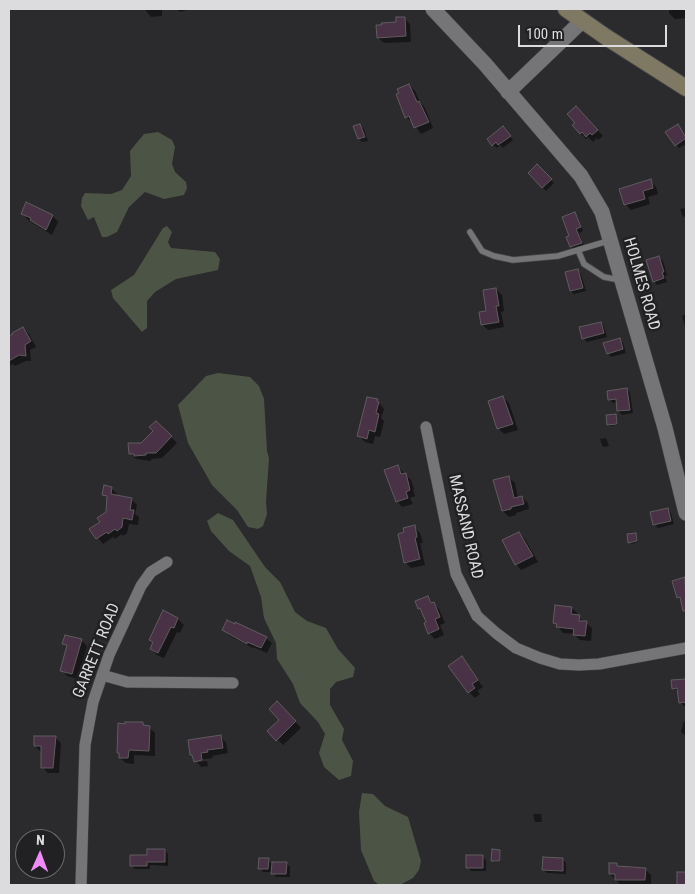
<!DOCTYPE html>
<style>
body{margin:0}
#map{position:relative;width:695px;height:894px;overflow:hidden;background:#2b2a2d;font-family:"Roboto Condensed",sans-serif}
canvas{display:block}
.frame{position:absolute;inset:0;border:10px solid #dcdcde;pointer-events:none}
.north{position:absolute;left:15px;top:829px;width:50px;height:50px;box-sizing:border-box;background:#212123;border:1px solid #6c6c6e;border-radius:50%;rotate:2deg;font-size:14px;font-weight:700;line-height:20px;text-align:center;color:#dcdcde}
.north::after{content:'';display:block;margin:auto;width:18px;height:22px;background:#ef8bf7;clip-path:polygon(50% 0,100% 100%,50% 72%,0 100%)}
.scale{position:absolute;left:518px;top:25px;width:149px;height:22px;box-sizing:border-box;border:2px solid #dcdcde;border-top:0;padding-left:6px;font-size:15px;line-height:18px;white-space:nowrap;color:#dcdcde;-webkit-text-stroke:4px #212123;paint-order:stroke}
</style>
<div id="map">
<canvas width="695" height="894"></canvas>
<div class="frame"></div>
<div class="north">N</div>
<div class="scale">100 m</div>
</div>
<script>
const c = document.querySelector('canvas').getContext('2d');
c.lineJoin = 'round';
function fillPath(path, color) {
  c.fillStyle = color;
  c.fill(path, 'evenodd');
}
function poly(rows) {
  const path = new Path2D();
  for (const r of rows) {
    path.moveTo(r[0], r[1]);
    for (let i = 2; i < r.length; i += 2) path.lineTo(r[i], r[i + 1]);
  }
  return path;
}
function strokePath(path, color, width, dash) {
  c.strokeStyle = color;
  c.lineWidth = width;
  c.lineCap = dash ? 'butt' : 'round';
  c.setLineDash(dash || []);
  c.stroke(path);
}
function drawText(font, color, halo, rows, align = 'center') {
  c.font = font + ' "Roboto Condensed",sans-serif';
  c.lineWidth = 5;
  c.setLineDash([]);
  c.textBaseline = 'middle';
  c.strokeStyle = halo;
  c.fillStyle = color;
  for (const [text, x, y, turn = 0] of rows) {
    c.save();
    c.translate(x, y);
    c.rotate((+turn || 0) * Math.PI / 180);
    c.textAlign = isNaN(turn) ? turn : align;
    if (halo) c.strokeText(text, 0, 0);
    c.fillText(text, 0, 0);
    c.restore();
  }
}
fillPath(poly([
 [158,132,172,140,175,147,172,164,175,172,186,182,187,188,184,195,164,199,145,192,129,207,117,232,107,237,102,237,94,217,88,220,81,206,82,198,85,193,111,194,122,190,131,176,130,151,144,134],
 [167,226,172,232,168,242,171,248,215,252,220,259,218,270,176,279,155,292,147,301,147,328,142,332,113,298,111,290,134,275,163,228],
 [218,373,250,377,259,386,264,399,267,451,269,458,266,502,267,514,263,526,258,529,248,527,237,510,212,485,188,443,178,405,206,376],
 [218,513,233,520,265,567,280,582,295,612,307,621,326,628,338,649,355,668,353,677,336,682,330,689,330,705,344,729,342,740,353,761,351,776,339,780,324,767,319,753,325,734,318,722,300,703,293,684,277,659,276,643,264,618,261,597,250,566,229,551,211,531,207,521],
 [362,793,373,794,385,806,408,817,421,861,419,870,413,878,400,885,379,885,374,881,361,850,359,812]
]), '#4c5545');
fillPath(poly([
 [146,9,162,9,162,16,151,17,146,11],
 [177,9,191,9,180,12],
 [669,9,686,9,686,18,675,19,669,13],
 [404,18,410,24,411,42,384,43,378,38],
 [409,85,415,91,420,102,425,108,433,128,421,134,413,123,406,117],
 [582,113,603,136,598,140,597,138,593,142,588,137,586,139,580,133],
 [360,125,364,129,368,141,362,142,359,139,355,127],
 [677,126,686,137,686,144,679,148,676,145],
 [507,132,513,140,503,148,500,145,497,148,493,145],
 [537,166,554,183,546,191,530,173],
 [650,181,656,187,658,194,648,197,650,204,631,210,625,204],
 [686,208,686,216,683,217,680,209],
 [574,213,578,217,583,231,579,233,584,246,575,250,571,246,571,236],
 [23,214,53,216,58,222,52,235,28,220],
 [659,258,663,261,667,275,665,276,667,282,657,285,654,281],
 [578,270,581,274,586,291,574,294,571,291],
 [496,289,502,295,504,311,501,312,504,327,488,330,482,324],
 [686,314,686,330,682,316],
 [601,323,604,327,607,337,587,342,583,338],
 [23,328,29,334,36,347,30,350,31,361,26,361,15,366,13,364,9,366,9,337],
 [620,340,623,343,626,353,611,357,608,353],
 [627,389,630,393,633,413,622,415,618,411,617,402,613,403,609,399],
 [503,397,509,403,518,430,504,434,498,428],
 [377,400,384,409,381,418,384,421,380,437,375,436,373,444,365,442,359,436],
 [616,415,618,425,609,426,608,424],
 [156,422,177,443,162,458,151,459,151,461,136,459,130,453,155,432],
 [606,438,609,446,603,447,600,439],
 [398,467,411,480,414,489,413,490,415,496,410,498,413,504,402,507,397,501],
 [509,478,515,483,518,498,522,497,528,503,529,509,516,513,516,515,509,517,503,511,495,481],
 [111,488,117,494,117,497,131,499,137,505,135,514,139,517,138,525,129,524,127,533,123,536,122,534,115,539,113,537,103,544,91,529,102,522,107,513,108,499,104,494],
 [667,509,671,513,674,524,658,528,654,524],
 [414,527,420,533,423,543,420,543,425,565,411,568,405,562],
 [519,533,525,539,538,562,521,570,516,564],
 [636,534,638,542,631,544,630,542],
 [684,578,686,580,686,617,682,600,678,597],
 [428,598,439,609,445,623,440,625,444,635,435,639,429,633,424,613,419,608],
 [572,608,578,614,577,616,592,628,591,641,580,640,574,634,563,633,555,623],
 [164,612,178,619,184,625,180,633,177,632,164,658,157,655,151,649,154,643,151,640],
 [224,630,266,638,272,643,267,653,253,647,253,648,230,636],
 [81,640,87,646,78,679,67,676,62,670,68,647,64,643],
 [461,658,483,687,477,691,480,694,475,698,469,692],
 [686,680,686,706,684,706,680,702,679,692,673,688,673,682],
 [283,708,301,728,283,745,269,731,281,720],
 [684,721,686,722,686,736,681,732],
 [142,724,145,727,149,727,155,733,155,756,134,755,134,764,126,763,120,758],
 [55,737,61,743,59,773,48,773,42,767,41,752,35,746],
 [221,737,226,743,228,753,212,756,213,758,196,760,198,762,207,761,208,766,201,767,191,754],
 [533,814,541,814,542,822,535,822],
 [165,850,168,854,168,866,150,865,150,869,135,869,131,865,148,856],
 [500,851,501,852,501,862,494,862,493,860],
 [482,856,486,860,486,871,471,871,468,867],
 [55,858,58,861,58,873,38,872,34,869,55,869],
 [563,859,566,863,566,874,547,873,544,870],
 [268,860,271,863,286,863,290,867,290,877,276,877,273,872,263,872,260,868],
 [616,864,619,867,645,869,651,875,651,885,621,885,610,874]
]), '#0007');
const building = poly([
 [396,17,405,17,406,36,377,38,376,25,382,25,381,23,396,22,396,17],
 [409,84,417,102,419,101,429,122,414,128,409,116,405,118,396,94,399,93,397,89,409,84],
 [576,106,598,130,592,135,590,133,586,137,582,132,580,134,572,125,575,123,567,114,576,106],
 [360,124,365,137,358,139,353,126,360,124],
 [678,124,686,138,675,146,665,132,678,124],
 [503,126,511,136,498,145,496,142,492,146,487,139,503,126],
 [537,164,552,179,542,188,528,173,537,164],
 [651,179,653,188,643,191,645,199,624,205,619,189,651,179],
 [26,202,53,215,46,230,30,220,31,218,21,214,26,202],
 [575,212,581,227,576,229,582,243,570,247,566,237,569,236,562,217,575,212],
 [659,256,664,272,662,272,664,278,653,282,646,260,659,256],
 [578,269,583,288,570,291,565,272,578,269],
 [496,288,499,306,496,306,499,322,481,325,479,312,486,311,483,290,496,288],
 [601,322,604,333,582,339,579,327,601,322],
 [23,327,31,341,25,345,26,356,19,355,9,361,9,336,13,334,12,333,23,327],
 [620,338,623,349,607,354,603,343,620,338],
 [627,388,630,410,617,411,616,399,608,400,607,391,627,388],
 [503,396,513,424,497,429,488,401,503,396],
 [367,397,378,399,377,401,379,402,376,413,379,414,375,432,369,430,367,439,357,436,367,397],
 [616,414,617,424,607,425,606,415,616,414],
 [156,421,172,436,156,453,146,453,146,455,134,456,134,454,129,454,128,443,141,443,153,431,149,427,156,421],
 [398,465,401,474,406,473,410,490,406,492,408,498,396,502,384,470,398,465],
 [509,476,514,498,522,496,524,504,511,507,511,509,502,511,493,480,509,476],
 [104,485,112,487,111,494,132,498,130,510,134,510,132,520,123,518,122,527,117,531,115,529,108,534,107,532,96,539,89,529,100,522,97,518,106,512,107,496,102,495,104,485],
 [668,508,671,521,653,525,650,512,668,508],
 [415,525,417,537,415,538,420,559,404,563,398,534,404,532,403,528,415,525],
 [519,532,533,556,515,565,502,540,519,532],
 [636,533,637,541,628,543,627,534,636,533],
 [685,577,686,611,683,611,680,597,677,598,672,581,685,577],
 [428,596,431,603,434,602,440,617,435,619,439,629,428,634,424,623,426,622,420,608,418,609,415,601,428,596],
 [555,605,572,607,571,614,580,615,579,621,587,621,585,636,573,635,574,629,556,627,557,624,553,623,555,605],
 [163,610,178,618,174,628,171,627,158,653,150,649,153,642,149,640,163,610],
 [227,620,235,624,235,622,267,637,261,648,247,642,247,644,222,630,227,620],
 [65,635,82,639,72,674,60,671,67,645,62,644,65,635],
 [462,656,478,680,472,684,475,688,468,693,448,666,462,656],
 [686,679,686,702,679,703,677,688,672,689,671,680,686,679],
 [277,701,296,721,276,741,267,731,279,720,269,709,277,701],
 [125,722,143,722,143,725,150,726,149,751,129,750,128,758,119,758,119,753,117,753,118,723,125,724,125,722],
 [221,735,223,748,207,750,208,752,201,753,202,760,194,762,192,755,190,755,188,740,221,735],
 [34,736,56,736,53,768,41,768,41,746,34,746,34,736],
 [147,849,165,849,165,862,147,862,147,866,130,866,130,855,147,855,147,849],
 [492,849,500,850,500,861,491,861,492,849],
 [466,855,483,855,483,868,466,868,466,855],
 [543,857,563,858,563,871,542,870,543,857],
 [259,858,269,858,268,869,258,869,259,858],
 [272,862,287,862,286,874,271,874,272,862],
 [609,863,617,863,617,866,646,868,645,880,615,880,615,874,609,874,609,863],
 [677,872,686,872,686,885,677,885,677,872]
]);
fillPath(building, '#4a3246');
strokePath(building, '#5f5c5e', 1);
const service = poly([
 [470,232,482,251,494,256,513,260,558,256,608,241],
 [578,250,584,264,604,277,620,280]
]);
const minor = poly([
 [426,427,456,574,477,616,496,633,516,648,540,658,560,664,579,665,599,664,686,648],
 [102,675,127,682,233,683],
 [81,885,85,745,93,702,109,655,141,586,151,572,167,562]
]);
const tertiary = poly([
 [433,9,485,64,581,176,602,212,665,428,686,513],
 [508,92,582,21]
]);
const secondary = poly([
 [566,9,606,37,686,88]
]);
strokePath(service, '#474749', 7);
strokePath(minor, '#474749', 12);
strokePath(tertiary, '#474749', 16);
strokePath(secondary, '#474749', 18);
strokePath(service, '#757578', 5.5);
strokePath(minor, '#757578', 11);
strokePath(tertiary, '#757578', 15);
strokePath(secondary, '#7f7964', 16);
drawText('16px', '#dcdcde', '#212123', [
 ["HOLMES ROAD",641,284,74],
 ["MASSAND ROAD",465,527,77],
 ["GARRETT ROAD",97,651,-68]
]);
</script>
